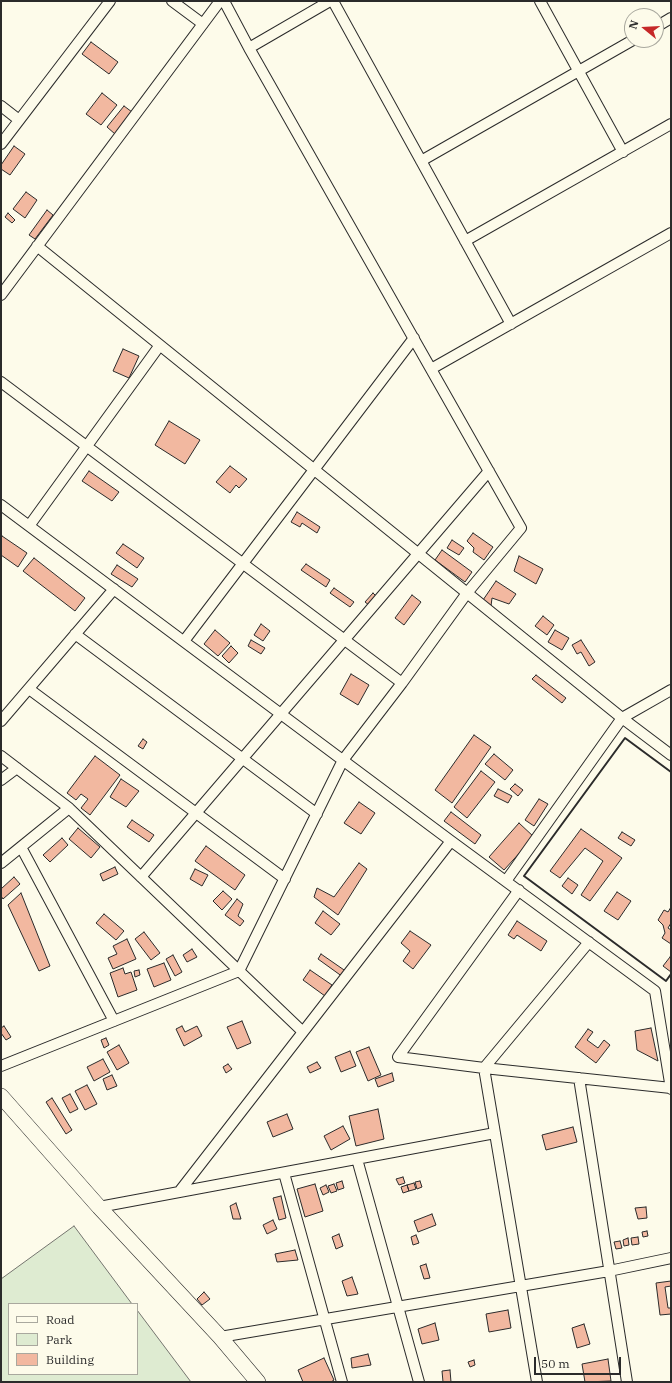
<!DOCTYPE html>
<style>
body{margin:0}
#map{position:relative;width:672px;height:1383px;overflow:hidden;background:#fdfbea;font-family:"IBM Plex Serif",serif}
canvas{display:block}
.frame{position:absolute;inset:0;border:2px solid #2b2b2b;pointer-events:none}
.legend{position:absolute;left:8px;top:1303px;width:130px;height:72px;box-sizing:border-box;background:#fdfbea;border:1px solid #a9a89e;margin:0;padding:5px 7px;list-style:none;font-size:12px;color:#2b2b2b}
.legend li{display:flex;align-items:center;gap:8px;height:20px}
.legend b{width:20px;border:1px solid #a9a89e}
.north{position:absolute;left:624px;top:8px;width:40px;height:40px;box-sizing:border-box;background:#fdfbea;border:1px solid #a9a89e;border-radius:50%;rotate:288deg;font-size:11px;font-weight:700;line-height:16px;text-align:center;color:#2b2b2b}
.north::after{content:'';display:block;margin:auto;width:14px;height:18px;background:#c62828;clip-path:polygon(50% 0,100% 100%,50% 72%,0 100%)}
.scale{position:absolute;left:534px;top:1357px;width:87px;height:18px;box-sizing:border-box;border:2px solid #2b2b2b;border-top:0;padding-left:5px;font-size:12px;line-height:14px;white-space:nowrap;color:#2b2b2b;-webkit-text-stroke:3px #fdfbea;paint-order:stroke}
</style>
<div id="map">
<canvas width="672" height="1383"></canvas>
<div class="frame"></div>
<ul class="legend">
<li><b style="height:5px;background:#fdfbea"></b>Road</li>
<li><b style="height:11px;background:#deebd1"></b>Park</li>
<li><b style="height:11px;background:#f2b8a0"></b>Building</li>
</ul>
<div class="north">N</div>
<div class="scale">50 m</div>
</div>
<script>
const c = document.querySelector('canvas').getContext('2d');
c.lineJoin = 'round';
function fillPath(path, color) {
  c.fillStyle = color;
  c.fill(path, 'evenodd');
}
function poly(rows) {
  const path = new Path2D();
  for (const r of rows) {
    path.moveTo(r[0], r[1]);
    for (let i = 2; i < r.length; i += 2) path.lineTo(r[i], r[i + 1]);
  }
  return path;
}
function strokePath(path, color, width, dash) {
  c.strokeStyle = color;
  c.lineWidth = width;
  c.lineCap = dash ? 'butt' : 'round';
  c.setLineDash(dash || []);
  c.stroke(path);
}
const green = poly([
 [74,1226,132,1304,9,1304,9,1374,137,1374,137,1310,191,1382,1,1382,1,1279,74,1226]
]);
fillPath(green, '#deebd1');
strokePath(green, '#74746e', 1);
const building = poly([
 [91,42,118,62,109,74,82,54,91,42],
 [102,93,117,105,101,125,86,114,102,93],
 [124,106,132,112,115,134,107,127,124,106],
 [14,146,25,154,10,175,1,169,1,165,14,146],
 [26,192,37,200,25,218,13,209,26,192],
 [47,210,53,215,35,239,29,235,47,210],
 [8,213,15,220,12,223,5,217,8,213],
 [123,349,139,356,129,378,113,371,123,349],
 [169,421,200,440,185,464,155,445,169,421],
 [230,466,247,479,239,488,236,485,230,493,216,482,230,466],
 [89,471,119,492,112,501,82,481,89,471],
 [297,512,320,527,317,533,302,523,300,527,291,522,297,512],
 [473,533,493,547,484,560,473,552,474,548,467,541,473,533],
 [2,536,27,553,18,567,1,555,1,538,2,536],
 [452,540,464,548,459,555,447,548,452,540],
 [123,544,144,558,137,568,116,553,123,544],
 [442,550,472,572,465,582,435,560,442,550],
 [519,556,543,569,536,584,514,571,519,556],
 [34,558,85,598,75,611,23,571,34,558],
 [306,564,330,580,326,587,301,570,306,564],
 [117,565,138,579,132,587,111,574,117,565],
 [496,581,516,594,509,604,492,598,491,606,483,600,496,581],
 [334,588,354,602,350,607,330,593,334,588],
 [373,593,376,596,369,605,365,602,373,593],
 [412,595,421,602,404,625,395,618,412,595],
 [543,616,554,625,547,635,535,626,543,616],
 [261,624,270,631,263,641,254,635,261,624],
 [215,630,230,643,218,656,204,644,215,630],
 [555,630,569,638,562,650,548,642,555,630],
 [251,640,265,648,261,654,248,646,251,640],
 [581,640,595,662,589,666,581,652,577,654,572,645,581,640],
 [231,646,238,653,229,663,222,656,231,646],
 [351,674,369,685,358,705,340,694,351,674],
 [536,675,566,698,562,703,532,679,536,675],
 [474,735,491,747,452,803,435,790,474,735],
 [143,739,147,742,143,749,138,746,143,739],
 [494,754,513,770,505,780,485,764,494,754],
 [95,756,120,775,90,815,81,808,88,799,81,794,76,800,67,793,95,756],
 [481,771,495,782,467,818,454,807,481,771],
 [121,779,139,791,126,807,110,797,121,779],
 [515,784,523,790,518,796,510,789,515,784],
 [498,789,512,796,508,803,494,796,498,789],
 [539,799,548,804,534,826,525,820,539,799],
 [359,802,375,813,361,834,344,823,359,802],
 [451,812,481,835,475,844,444,821,451,812],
 [132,820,154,835,149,842,127,827,132,820],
 [519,823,534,837,504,870,489,857,519,823],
 [78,828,100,847,91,858,69,839,78,828],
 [581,829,622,858,590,901,581,895,603,861,585,848,560,878,550,871,581,829],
 [622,832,635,840,631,846,618,838,622,832],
 [62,838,68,845,50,862,43,855,62,838],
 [206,846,245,875,235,890,195,861,206,846],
 [359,863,367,869,338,915,314,897,317,888,334,897,359,863],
 [115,867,118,874,103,881,100,874,115,867],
 [195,869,208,875,202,886,190,879,195,869],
 [14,877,20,884,3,899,1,896,1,889,14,877],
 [568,878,578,885,572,894,562,886,568,878],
 [223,891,232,899,222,910,213,901,223,891],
 [617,892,631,901,618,920,604,911,617,892],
 [21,893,50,966,39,971,8,905,21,893],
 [237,899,243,904,238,916,244,921,240,926,225,915,237,899],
 [671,907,671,923,668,928,671,930,671,944,662,938,665,933,663,925,658,920,664,910,668,912,671,907],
 [323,911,340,924,331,935,315,923,323,911],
 [104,914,124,931,116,940,96,923,104,914],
 [517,921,547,941,541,951,517,935,514,939,508,935,517,921],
 [410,931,431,945,413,969,403,961,410,951,401,943,410,931],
 [144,932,160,953,151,960,135,939,144,932],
 [127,939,136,959,113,969,108,958,117,954,113,946,127,939],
 [192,949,197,957,187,962,183,955,192,949],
 [321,954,347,972,343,977,318,959,321,954],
 [173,955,182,972,175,976,166,959,173,955],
 [670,957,671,958,671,972,663,966,670,957],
 [164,963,171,980,154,987,147,969,164,963],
 [123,968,125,974,131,972,137,990,118,997,110,973,123,968],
 [139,970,140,975,135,977,134,971,139,970],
 [310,970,332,985,325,996,303,980,310,970],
 [242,1021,251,1043,237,1049,227,1027,242,1021],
 [4,1026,11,1037,6,1040,1,1033,1,1028,4,1026],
 [182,1026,185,1032,197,1026,202,1036,184,1046,176,1029,182,1026],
 [651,1028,658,1061,637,1050,635,1031,651,1028],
 [588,1029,593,1032,587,1040,598,1048,604,1040,610,1045,596,1063,575,1047,588,1029],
 [106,1038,109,1045,104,1048,101,1040,106,1038],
 [119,1045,129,1063,117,1070,107,1052,119,1045],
 [369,1047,381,1075,368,1081,356,1052,369,1047],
 [350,1051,356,1066,341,1072,335,1057,350,1051],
 [103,1059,110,1072,94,1081,87,1067,103,1059],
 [317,1062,321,1068,310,1073,307,1067,317,1062],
 [228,1064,232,1069,226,1073,223,1067,228,1064],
 [392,1073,394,1081,378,1087,375,1079,392,1073],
 [112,1075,117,1086,107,1090,103,1079,112,1075],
 [87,1085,97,1104,85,1110,75,1091,87,1085],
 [70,1094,78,1109,70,1113,62,1098,70,1094],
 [52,1098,72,1130,66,1134,46,1102,52,1098],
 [378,1109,384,1139,356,1146,349,1116,378,1109],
 [287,1114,293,1129,273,1137,267,1122,287,1114],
 [343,1126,350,1139,331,1150,324,1136,343,1126],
 [573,1127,577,1142,546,1150,542,1135,573,1127],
 [403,1177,405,1183,399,1185,396,1179,403,1177],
 [342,1181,344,1188,338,1190,336,1183,342,1181],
 [420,1181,422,1187,417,1189,415,1182,420,1181],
 [414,1183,416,1189,409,1191,407,1185,414,1183],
 [315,1184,323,1211,305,1217,297,1189,315,1184],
 [334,1184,337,1191,331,1193,328,1186,334,1184],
 [326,1185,329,1192,323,1195,320,1188,326,1185],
 [407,1185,409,1191,403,1193,401,1187,407,1185],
 [281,1196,286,1218,279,1220,273,1198,281,1196],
 [236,1203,241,1219,233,1219,230,1206,236,1203],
 [646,1207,647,1218,638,1219,635,1208,646,1207],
 [432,1214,436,1225,418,1232,414,1221,432,1214],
 [273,1220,277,1229,267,1234,263,1225,273,1220],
 [647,1231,648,1236,643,1237,642,1232,647,1231],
 [339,1234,343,1246,336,1249,332,1237,339,1234],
 [416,1235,419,1243,413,1245,411,1237,416,1235],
 [638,1237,639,1244,632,1245,631,1238,638,1237],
 [628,1238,629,1245,624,1246,623,1240,628,1238],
 [620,1241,622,1248,616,1249,614,1242,620,1241],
 [295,1250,298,1260,277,1262,275,1254,295,1250],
 [426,1264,430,1278,424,1279,420,1266,426,1264],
 [352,1277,358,1294,347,1296,342,1281,352,1277],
 [671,1281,671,1286,665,1287,668,1308,671,1308,671,1314,660,1315,656,1283,671,1281],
 [204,1292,210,1299,202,1305,197,1299,204,1292],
 [508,1310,511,1328,489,1332,486,1314,508,1310],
 [435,1323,439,1340,422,1344,418,1329,435,1323],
 [584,1324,590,1344,577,1348,572,1328,584,1324],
 [368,1354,371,1365,352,1368,351,1358,368,1354],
 [324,1358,334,1380,331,1382,303,1382,298,1370,324,1358],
 [608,1359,611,1381,585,1382,582,1364,608,1359],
 [474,1360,475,1365,470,1367,468,1362,474,1360],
 [450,1370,451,1382,443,1382,442,1371,450,1370]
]);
fillPath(building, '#f2b8a0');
strokePath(building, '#2b2b2b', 1);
const street = poly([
 [172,1,203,24],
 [333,1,511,324],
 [540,1,623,152],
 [656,27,671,18],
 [249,48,330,1],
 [1,106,19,120],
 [1,144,110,1],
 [421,161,633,40],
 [465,241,671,124],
 [37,246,622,718,671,755],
 [1,295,220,1],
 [431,369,671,233],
 [1,382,402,683],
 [1,505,451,841,655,991,671,1089],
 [29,526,160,345],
 [75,634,317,814],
 [184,641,414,338],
 [29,689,285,879],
 [1,721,114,589],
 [1,756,69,808,303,1032],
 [1,780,17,768],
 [21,847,114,1021],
 [1,863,69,808],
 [141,877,489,471],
 [506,881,622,718,671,690],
 [519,890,398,1057,484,1068,671,1088],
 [1,1066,239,971,343,760,402,683,467,593,521,528,249,48,224,1],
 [579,1078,627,1382],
 [357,1159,419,1382],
 [284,1173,342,1382],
 [179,1192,451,841],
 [99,1207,495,1133],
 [220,1337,609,1271,671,1258],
 [537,1382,484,1068,589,942]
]);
const secondary = poly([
 [1,1096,99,1207,220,1337,258,1382]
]);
strokePath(street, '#2b2b2b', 12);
strokePath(secondary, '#2b2b2b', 16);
strokePath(street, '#fdfbea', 10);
strokePath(secondary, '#fdfbea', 15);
strokePath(poly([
 [671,772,625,738,524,876,666,981,671,974]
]), '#2b2b2b', 2);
</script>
